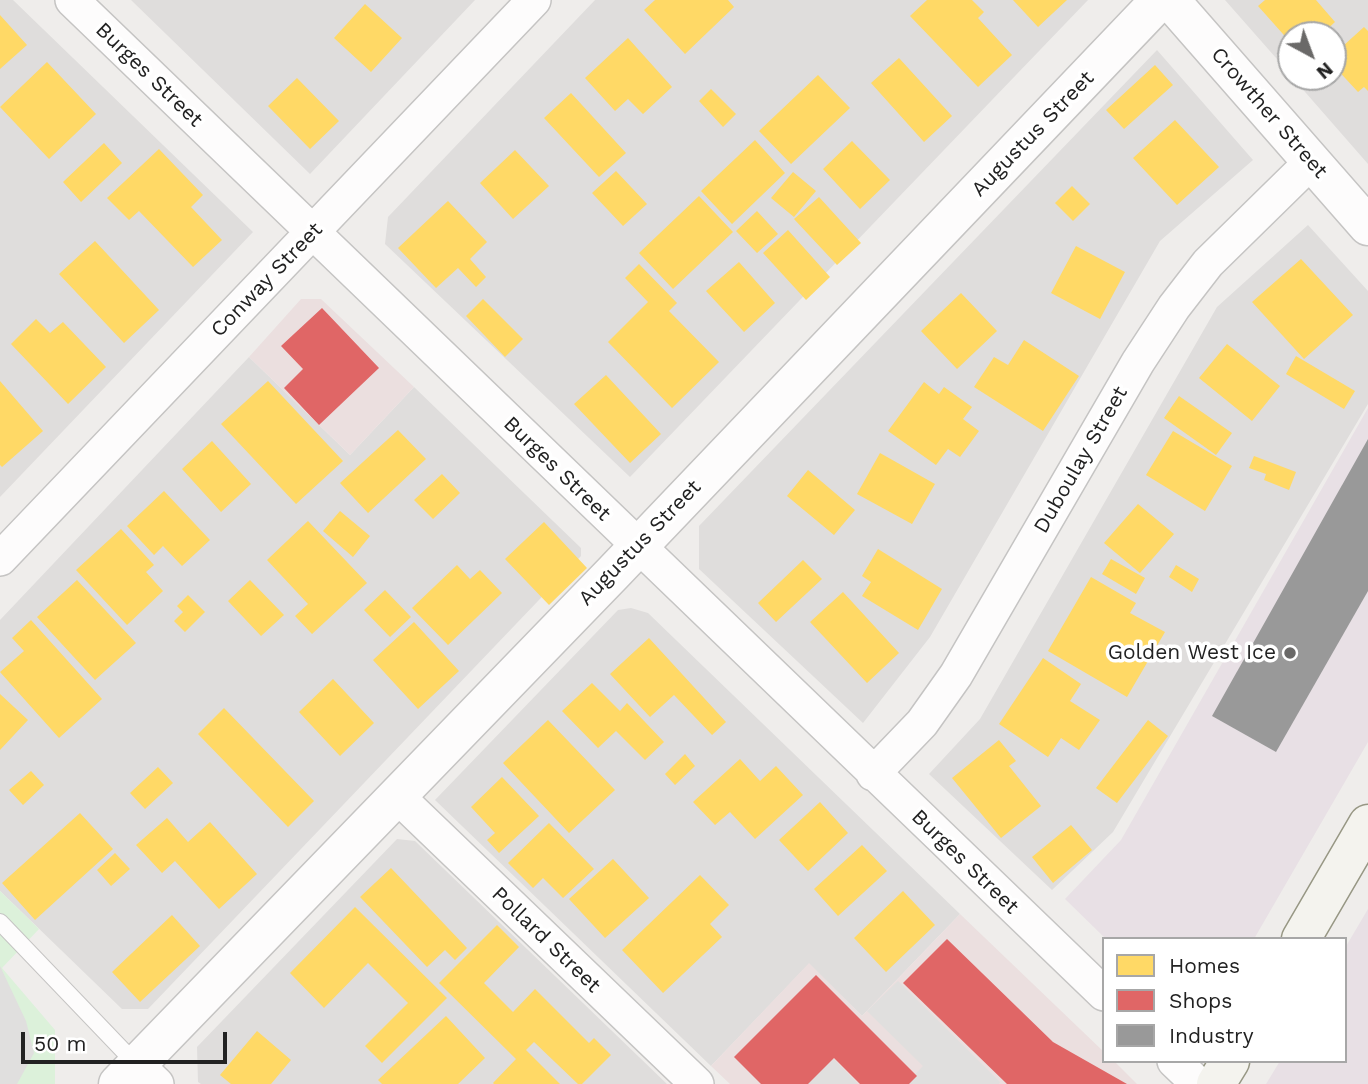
<!DOCTYPE html>
<style>
body{margin:0}
#map{position:relative;width:1368px;height:1084px;overflow:hidden;background:#efedeb;font-family:"Work Sans",sans-serif}
canvas{display:block}
.legend{position:absolute;left:1102px;top:937px;width:245px;height:126px;box-sizing:border-box;background:#fff;border:2px solid #a7a7a7;margin:0;padding:9px 12px;list-style:none;font-size:21px;color:#222}
.legend li{display:flex;align-items:center;gap:14px;height:35px}
.legend b{width:35px;border:2px solid #a7a7a7}
.north{position:absolute;left:1277px;top:21px;width:70px;height:70px;box-sizing:border-box;background:#fff;border:2px solid #a7a7a7;border-radius:50%;rotate:139deg;font-size:19px;font-weight:700;line-height:28px;text-align:center;color:#222}
.north::after{content:'';display:block;margin:auto;width:24px;height:32px;background:#6a6968;clip-path:polygon(50% 0,100% 100%,50% 72%,0 100%)}
.scale{position:absolute;left:21px;top:1032px;width:206px;height:32px;box-sizing:border-box;border:4px solid #222;border-top:0;padding-left:9px;font-size:21px;line-height:24px;white-space:nowrap;color:#222;-webkit-text-stroke:5px #fff;paint-order:stroke}
</style>
<div id="map">
<canvas width="1368" height="1084"></canvas>
<ul class="legend">
<li><b style="height:19px;background:#ffd966"></b>Homes</li>
<li><b style="height:19px;background:#e06666"></b>Shops</li>
<li><b style="height:19px;background:#999"></b>Industry</li>
</ul>
<div class="north">N</div>
<div class="scale">50 m</div>
</div>
<script>
const c = document.querySelector('canvas').getContext('2d');
c.lineJoin = 'round';
function fillPath(path, color) {
  c.fillStyle = color;
  c.fill(path, 'evenodd');
}
function poly(rows) {
  const path = new Path2D();
  for (const r of rows) {
    path.moveTo(r[0], r[1]);
    for (let i = 2; i < r.length; i += 2) path.lineTo(r[i], r[i + 1]);
  }
  return path;
}
function strokePath(path, color, width, dash) {
  c.strokeStyle = color;
  c.lineWidth = width;
  c.lineCap = dash ? 'butt' : 'round';
  c.setLineDash(dash || []);
  c.stroke(path);
}
function drawText(font, color, halo, rows, align = 'center') {
  c.font = font + ' "Work Sans",sans-serif';
  c.lineWidth = 7;
  c.setLineDash([]);
  c.textBaseline = 'middle';
  c.strokeStyle = halo;
  c.fillStyle = color;
  for (const [text, x, y, turn = 0] of rows) {
    c.save();
    c.translate(x, y);
    c.rotate((+turn || 0) * Math.PI / 180);
    c.textAlign = isNaN(turn) ? turn : align;
    if (halo) c.strokeText(text, 0, 0);
    c.fillText(text, 0, 0);
    c.restore();
  }
}
fillPath(poly([
 [0,0,13,0,253,232,0,497],
 [131,0,475,0,310,174],
 [595,0,1088,0,630,477,385,244,388,217],
 [1225,0,1368,0,1368,164,1292,77,1333,77,1333,35,1291,35,1291,75],
 [1157,50,1253,160,1160,241,930,637,863,723,699,569,699,526],
 [1308,225,1368,291,1368,404,1113,832,1052,890,929,774,980,719,1217,307],
 [249,357,350,455,414,387,581,548,581,556,148,1009,122,1009,0,891,0,620],
 [631,608,648,613,960,914,862,1016,809,964,711,1066,435,800,618,610],
 [397,839,415,841,667,1084,201,1084,198,1082,197,1047]
]), '#dfdddc');
fillPath(poly([
 [301,299,321,299,414,387,350,455,249,357],
 [960,914,1104,1052,1104,1061,1114,1061,1137,1084,730,1084,711,1066,809,963,862,1016]
]), '#ebdfdf');
fillPath(poly([
 [1368,408,1368,742,1254,939,1106,939,1065,899,1121,840],
 [1368,909,1368,1084,1266,1084,1280,1061,1345,1061,1345,948]
]), '#e8e0e5');
fillPath(poly([
 [0,891,39,929,2,968,55,1030,55,1084,0,1084]
]), '#dcf1da');
fillPath(poly([
 [0,966,26,1021,34,1053,17,1084,0,1084],
 [898,981,1000,1082,999,1084,906,1084,923,1066,867,1011],
 [830,1055,858,1084,800,1084]
]), '#e0dfde');
fillPath(poly([
 [655,0,728,0,734,7,685,54,644,10],
 [927,0,972,0,984,12,978,18,1012,55,978,87,910,16],
 [1013,0,1067,0,1038,27],
 [1265,0,1316,0,1335,22,1321,35,1291,35,1291,43,1258,6],
 [365,4,402,38,371,72,334,38],
 [0,15,27,45,0,69],
 [1364,27,1368,31,1368,91,1364,87,1358,92,1333,65,1333,55],
 [628,38,672,87,643,114,628,99,615,111,585,78],
 [899,58,952,116,924,142,871,83],
 [47,62,96,114,49,159,0,107],
 [1155,65,1173,85,1124,129,1106,110],
 [818,75,850,108,791,164,759,131],
 [297,78,339,121,310,149,268,106],
 [711,89,736,114,723,127,699,101],
 [571,93,626,153,599,177,544,118],
 [1175,120,1219,167,1177,205,1133,158],
 [755,140,785,173,732,224,701,191],
 [852,141,890,180,860,209,823,169],
 [104,143,122,163,81,202,63,182],
 [159,149,203,195,191,207,222,240,193,267,139,211,129,220,107,198],
 [515,150,549,186,513,219,480,183],
 [616,171,647,204,623,226,592,193],
 [793,172,816,191,794,217,771,198],
 [1072,186,1090,204,1073,221,1055,203],
 [699,196,733,232,673,289,639,253],
 [819,197,861,243,837,265,794,219],
 [448,201,487,242,470,259,486,277,476,287,458,268,436,288,398,248],
 [757,211,778,234,757,253,736,231],
 [788,230,830,277,806,300,763,253],
 [95,241,159,310,124,343,59,274],
 [1076,246,1125,272,1100,319,1051,293],
 [1301,259,1353,315,1304,359,1252,302],
 [739,262,775,303,744,332,706,291],
 [639,264,677,303,669,311,719,362,672,408,608,342,648,302,625,278],
 [961,293,997,331,957,369,921,331],
 [483,299,523,339,505,357,466,316],
 [36,319,50,333,63,322,106,367,68,404,11,344],
 [1024,340,1079,376,1043,431,974,387,994,357,1008,365],
 [1227,344,1280,386,1252,421,1199,378],
 [1296,356,1355,391,1344,409,1286,374],
 [606,375,661,434,630,463,574,404],
 [0,381,43,431,2,467,0,465],
 [268,381,343,461,296,504,221,424],
 [924,382,939,394,944,387,972,407,963,419,979,431,960,457,948,449,936,465,888,431],
 [1179,396,1232,433,1216,455,1164,418],
 [398,430,426,459,368,513,340,483],
 [1173,431,1232,466,1205,511,1146,475],
 [212,441,251,484,221,512,182,469],
 [880,453,935,484,912,524,857,494],
 [1254,456,1296,472,1289,490,1264,480,1266,474,1249,468],
 [808,470,855,510,834,535,787,496],
 [442,474,460,493,433,519,414,500],
 [164,491,210,540,182,566,163,546,154,555,127,526],
 [1138,504,1174,534,1140,573,1104,543],
 [340,511,370,536,353,557,323,531],
 [308,521,367,583,312,634,295,616,308,604,267,560],
 [544,522,587,568,549,605,505,559],
 [121,529,154,565,146,572,163,591,127,625,76,570],
 [878,549,942,589,918,630,862,596,871,582,862,576],
 [1111,559,1145,578,1136,594,1102,574],
 [803,560,822,579,776,622,758,603],
 [457,565,470,579,480,570,502,593,448,645,412,608],
 [1176,565,1199,579,1192,592,1169,577],
 [1091,577,1136,603,1130,613,1165,632,1127,697,1048,651],
 [77,580,136,643,95,680,37,617],
 [250,580,284,615,261,636,228,601],
 [385,590,411,617,390,637,364,610],
 [843,592,899,653,867,683,810,622],
 [188,595,205,612,185,632,174,621,183,612,177,606],
 [31,620,102,699,59,738,0,672,24,651,12,638],
 [414,622,459,671,418,709,373,660],
 [649,638,726,722,712,735,674,695,650,717,610,674],
 [1043,658,1081,684,1070,701,1100,720,1079,750,1061,738,1048,757,999,724],
 [333,679,374,723,340,756,299,712],
 [592,683,620,711,627,703,664,742,645,760,616,731,598,748,562,711],
 [0,694,28,720,0,750],
 [224,708,314,801,288,827,198,734],
 [548,720,615,790,569,833,503,763],
 [1148,720,1168,736,1117,803,1096,788],
 [999,740,1016,761,1009,766,1041,806,1001,838,952,778],
 [685,754,695,766,675,785,665,774],
 [740,759,760,781,776,766,803,795,755,839,730,812,715,825,693,802],
 [158,767,173,783,145,809,130,793],
 [31,771,44,785,23,805,9,790],
 [502,777,539,816,499,853,487,840,495,833,471,807],
 [820,802,848,833,808,871,779,840],
 [80,813,113,849,35,920,2,883],
 [167,818,188,842,210,822,257,874,219,909,175,861,162,873,136,845],
 [549,823,594,869,563,898,543,878,533,888,508,863],
 [1071,825,1092,850,1053,883,1032,857],
 [862,845,887,871,838,916,814,889],
 [115,853,130,869,111,886,97,870],
 [613,859,649,898,605,938,569,899],
 [391,868,467,948,455,960,445,950,427,967,360,897],
 [700,875,729,905,710,924,722,937,663,993,622,950],
 [903,891,935,925,886,972,854,938],
 [355,907,447,998,382,1063,365,1046,408,1003,368,963,324,1008,290,973],
 [172,915,200,946,140,1002,112,972],
 [497,925,519,947,484,983,513,1012,535,989,589,1043,594,1038,611,1055,582,1084,578,1084,534,1042,526,1050,560,1084,494,1084,493,1083,516,1059,439,983],
 [446,1016,485,1058,458,1084,382,1084,378,1080],
 [257,1031,291,1060,271,1084,231,1084,220,1075]
]), '#ffd966');
fillPath(poly([
 [322,308,379,368,319,425,284,388,303,369,281,346],
 [947,939,1053,1042,1127,1084,1007,1084,903,983],
 [816,975,917,1076,909,1084,860,1084,834,1058,808,1084,761,1084,734,1057]
]), '#e06666');
fillPath(poly([
 [1368,439,1368,591,1276,752,1212,716]
]), '#999');
const service = poly([
 [0,922,137,1065]
]);
const minor = poly([
 [72,0,1104,994],
 [0,559,534,0],
 [873,774,922,723,956,675,1138,362,1174,307,1208,263,1311,162],
 [396,795,697,1084],
 [1174,1061,1198,1084],
 [137,1065,157,1084]
]);
const tertiary = poly([
 [1170,0,1368,226],
 [118,1084,613,573,1160,0]
]);
const secondary = poly([
 [1301,939,1368,824],
 [1216,1084,1230,1061]
]);
strokePath(service, '#c5c4c3', 18);
strokePath(minor, '#c5c4c3', 36);
strokePath(tertiary, '#c5c4c3', 41);
strokePath(secondary, '#979784', 41);
strokePath(service, '#fdfcfc', 16);
strokePath(minor, '#fdfcfc', 33);
strokePath(tertiary, '#fdfcfc', 38);
strokePath(secondary, '#f4f3ee', 38);
for (const [x, y, r, color] of [
 [1290,653,7,"#6a6968"]
]) {
  const dot = new Path2D();
  dot.arc(x, y, r, 0, 2 * Math.PI);
  c.fillStyle = color;
  c.fill(dot);
  strokePath(dot, '#fff', 2.5);
}
drawText('21px', '#222', '#fff', [
 ["Burges Street",149,75,44],
 ["Crowther Street",1269,113,49],
 ["Augustus Street",1033,134,-46],
 ["Conway Street",267,280,-46],
 ["Duboulay Street",1081,460,-60],
 ["Burges Street",557,469,44],
 ["Augustus Street",640,543,-46],
 ["Burges Street",965,862,44],
 ["Pollard Street",546,940,44]
]);
drawText('21px', '#222', '#fff', [
 ["Golden West Ice",1276,653]
], 'right');
</script>
